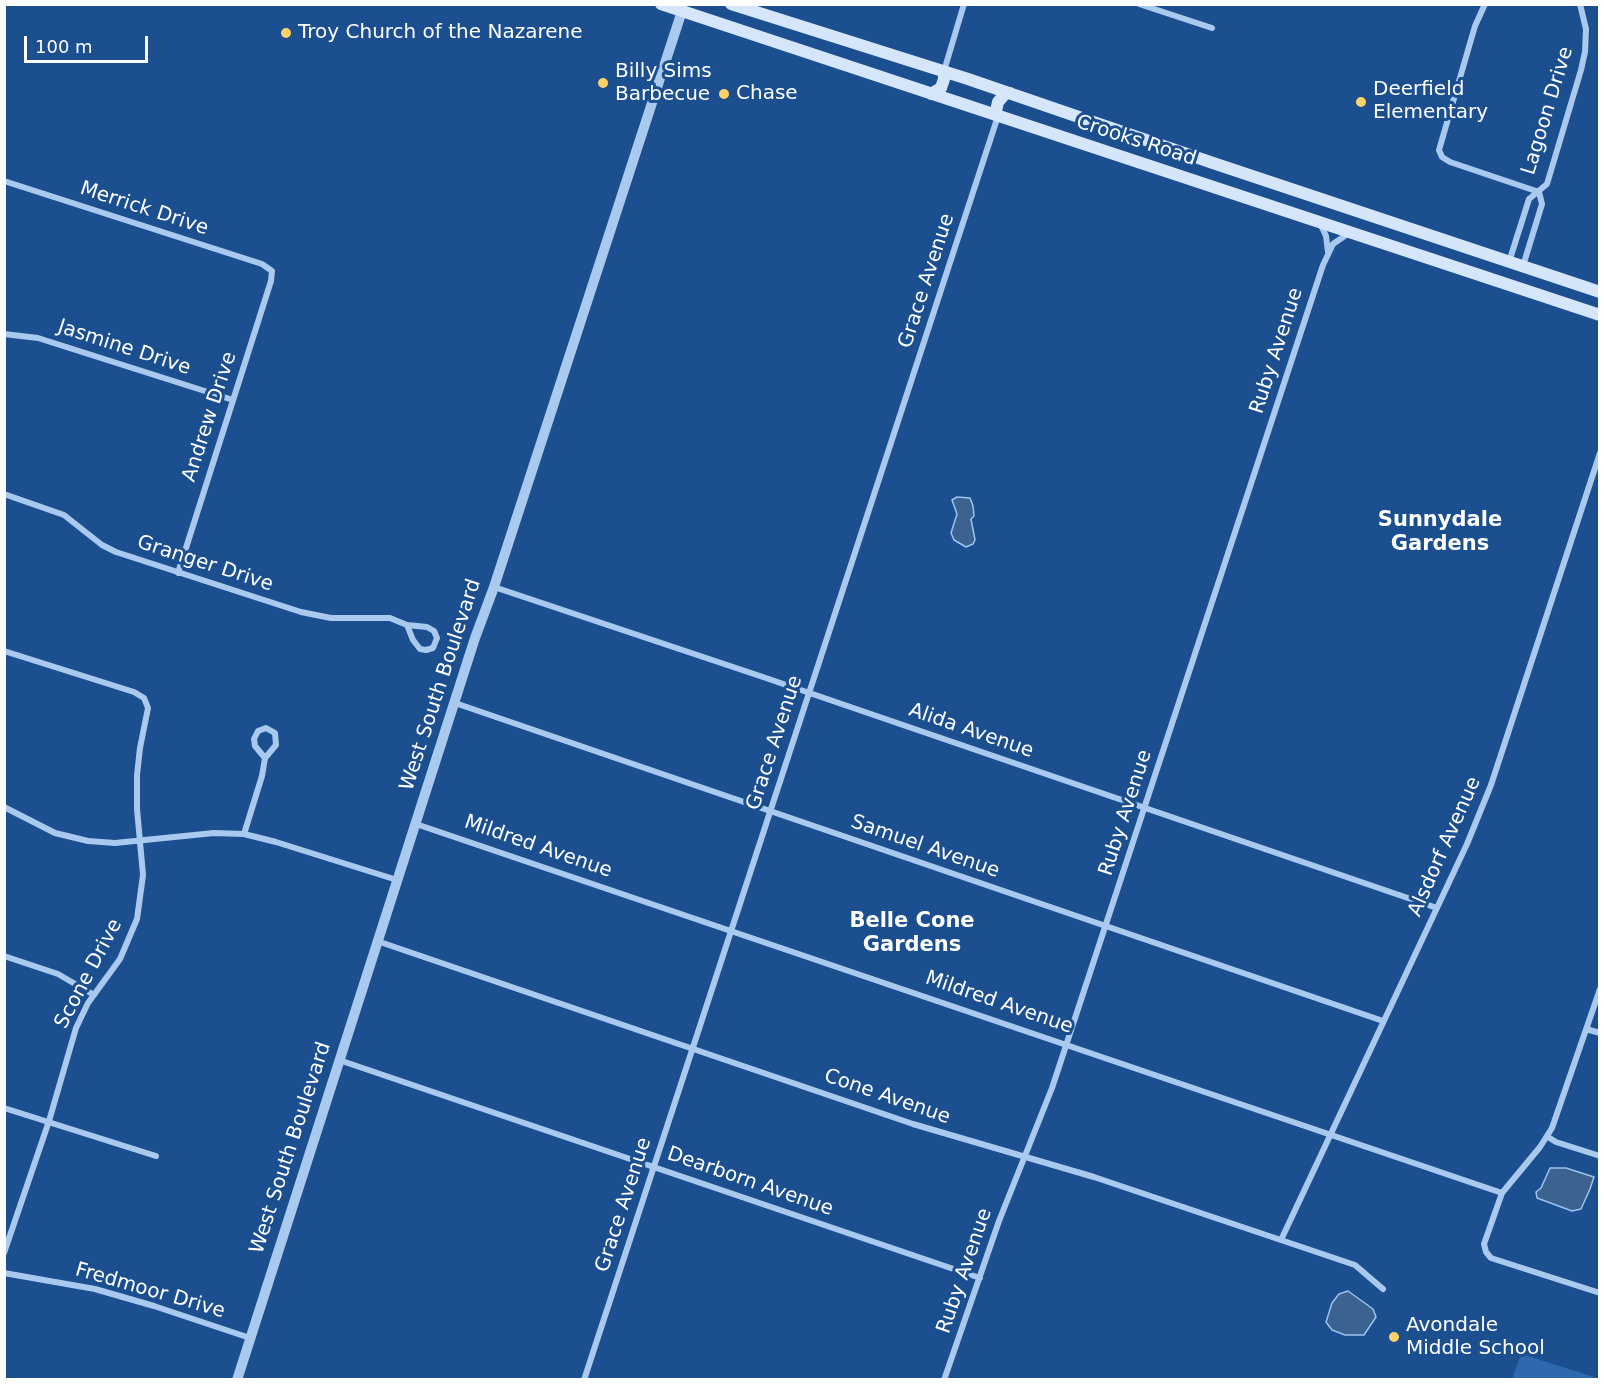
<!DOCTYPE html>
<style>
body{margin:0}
#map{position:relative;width:1604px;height:1384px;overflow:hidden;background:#1b4f8f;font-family:"DejaVu Sans",sans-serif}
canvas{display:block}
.frame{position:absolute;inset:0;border:6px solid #fff;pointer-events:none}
.scale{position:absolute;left:24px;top:36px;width:124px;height:27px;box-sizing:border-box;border:3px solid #fff;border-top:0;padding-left:8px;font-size:18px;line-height:21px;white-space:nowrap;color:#fff;-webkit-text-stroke:4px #1b4f8f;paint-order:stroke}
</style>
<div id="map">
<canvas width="1604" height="1384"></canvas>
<div class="frame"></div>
<div class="scale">100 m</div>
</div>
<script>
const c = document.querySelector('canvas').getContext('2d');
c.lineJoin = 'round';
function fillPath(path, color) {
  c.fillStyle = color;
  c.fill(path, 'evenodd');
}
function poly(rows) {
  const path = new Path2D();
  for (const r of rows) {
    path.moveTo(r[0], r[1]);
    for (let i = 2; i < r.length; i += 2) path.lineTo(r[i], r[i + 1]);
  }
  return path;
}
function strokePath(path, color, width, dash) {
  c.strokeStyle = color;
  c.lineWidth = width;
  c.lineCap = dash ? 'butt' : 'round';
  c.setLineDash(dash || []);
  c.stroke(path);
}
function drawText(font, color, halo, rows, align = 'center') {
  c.font = font + ' "DejaVu Sans",sans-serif';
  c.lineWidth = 6;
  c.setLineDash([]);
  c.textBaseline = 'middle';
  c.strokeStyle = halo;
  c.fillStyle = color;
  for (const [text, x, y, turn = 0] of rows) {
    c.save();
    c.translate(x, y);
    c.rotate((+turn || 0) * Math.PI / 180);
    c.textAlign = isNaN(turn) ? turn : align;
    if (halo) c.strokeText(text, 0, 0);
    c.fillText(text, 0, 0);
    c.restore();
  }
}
fillPath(poly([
 [1525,1355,1597,1378,1596,1379,1512,1379,1520,1357]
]), '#2e69ad');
const water = poly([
 [957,497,970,498,973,506,974,516,971,519,975,540,973,544,966,547,954,540,951,533,957,514,952,500,957,497],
 [1550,1168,1566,1168,1594,1177,1590,1189,1581,1209,1572,1211,1537,1198,1536,1192,1541,1188,1550,1168],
 [1348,1291,1373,1309,1376,1317,1364,1335,1345,1335,1332,1330,1326,1322,1332,1303,1339,1294,1348,1291]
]);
fillPath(water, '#3c6290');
strokePath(water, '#9cc4f0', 1.5);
strokePath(poly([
 [1139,4,1212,28],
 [1485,4,1475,26,1439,150,1442,157,1450,162,1539,192],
 [944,71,964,4],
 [4,181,262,264,272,271,271,281,178,573],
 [1320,223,1326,236,1328,252],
 [1509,262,1529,199,1547,184,1581,70,1585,52,1586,29,1580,4],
 [1523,266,1542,204,1539,192],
 [4,334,38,338,233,400],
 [4,494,64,515,102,545,116,552,301,612,331,618,390,618,407,625,427,627,434,631,437,638,433,648,426,650,420,649,413,640,407,625],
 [494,587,760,676,1437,908],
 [4,651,134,692,144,698,148,708,140,748,137,775,137,809,143,875,137,919,120,959,88,1003,76,1028,49,1121,4,1253],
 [455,703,1383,1021],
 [4,807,55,833,88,841,115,843,214,833,244,834,276,842,397,880],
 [416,824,1502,1193],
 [244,834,262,776,265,758,276,745,275,733,266,728,258,731,254,739,255,746,265,758],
 [377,941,913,1124,1094,1177,1355,1265,1383,1289],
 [4,956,58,974,94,995],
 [1600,989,1552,1128,1540,1147,1502,1193,1484,1244,1486,1252,1491,1258,1600,1293],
 [1586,1029,1600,1033],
 [339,1060,980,1278],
 [4,1108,156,1156],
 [1548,1137,1556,1142,1600,1156],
 [1281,1240,1467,844,1491,785,1600,453],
 [4,1273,95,1289,154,1306,250,1338],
 [584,1380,998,116],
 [944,1380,999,1221,1052,1088,1323,265,1333,244,1349,233]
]), '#a9c9ee', 6);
strokePath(poly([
 [237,1380,475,638,494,587,682,11]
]), '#a9c9ee', 10);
strokePath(poly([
 [661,4,1600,315],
 [731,4,968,79,1213,163,1600,292],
 [931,94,941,88,944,79,944,71],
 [998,116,996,111,998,102,1005,94,1010,93]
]), '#d6e6fa', 12);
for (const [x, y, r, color] of [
 [286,33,6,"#ffd166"],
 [603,83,6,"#ffd166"],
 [724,94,6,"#ffd166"],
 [1361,102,6,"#ffd166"],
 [1394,1337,6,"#ffd166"]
]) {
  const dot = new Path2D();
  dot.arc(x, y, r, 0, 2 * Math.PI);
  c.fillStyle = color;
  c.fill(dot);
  strokePath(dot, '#1b4f8f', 2);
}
drawText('20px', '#fff', '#1b4f8f', [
 ["Troy Church of the Nazarene",298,33],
 ["Billy Sims",615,72],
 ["Barbecue",615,95],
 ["Deerfield",1373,90],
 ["Elementary",1373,113],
 ["Chase",736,94],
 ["Avondale",1406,1326],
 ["Middle School",1406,1349]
], 'left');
drawText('20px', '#fff', '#1b4f8f', [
 ["Lagoon Drive",1548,111,-73],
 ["Crooks Road",1136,141,18],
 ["Merrick Drive",144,209,18],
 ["Grace Avenue",927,281,-72],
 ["Jasmine Drive",124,348,18],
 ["Ruby Avenue",1277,351,-72],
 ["Andrew Drive",210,417,-72],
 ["Granger Drive",205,564,18],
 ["West South Boulevard",441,685,-72],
 ["Alida Avenue",971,731,19],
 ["Grace Avenue",775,743,-72],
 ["Ruby Avenue",1126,813,-72],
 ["Mildred Avenue",538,847,19],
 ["Samuel Avenue",925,847,19],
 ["Alsdorf Avenue",1445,847,-66],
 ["Scone Drive",89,974,-62],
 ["Mildred Avenue",999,1003,19],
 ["Cone Avenue",887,1097,19],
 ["West South Boulevard",291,1148,-72],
 ["Dearborn Avenue",750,1182,19],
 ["Grace Avenue",624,1205,-72],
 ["Ruby Avenue",965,1271,-71],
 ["Fredmoor Drive",150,1291,16]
]);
drawText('bold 21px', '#fff', '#1b4f8f', [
 ["Sunnydale",1440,521],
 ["Gardens",1440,545],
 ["Belle Cone",912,922],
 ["Gardens",912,946]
]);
</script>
